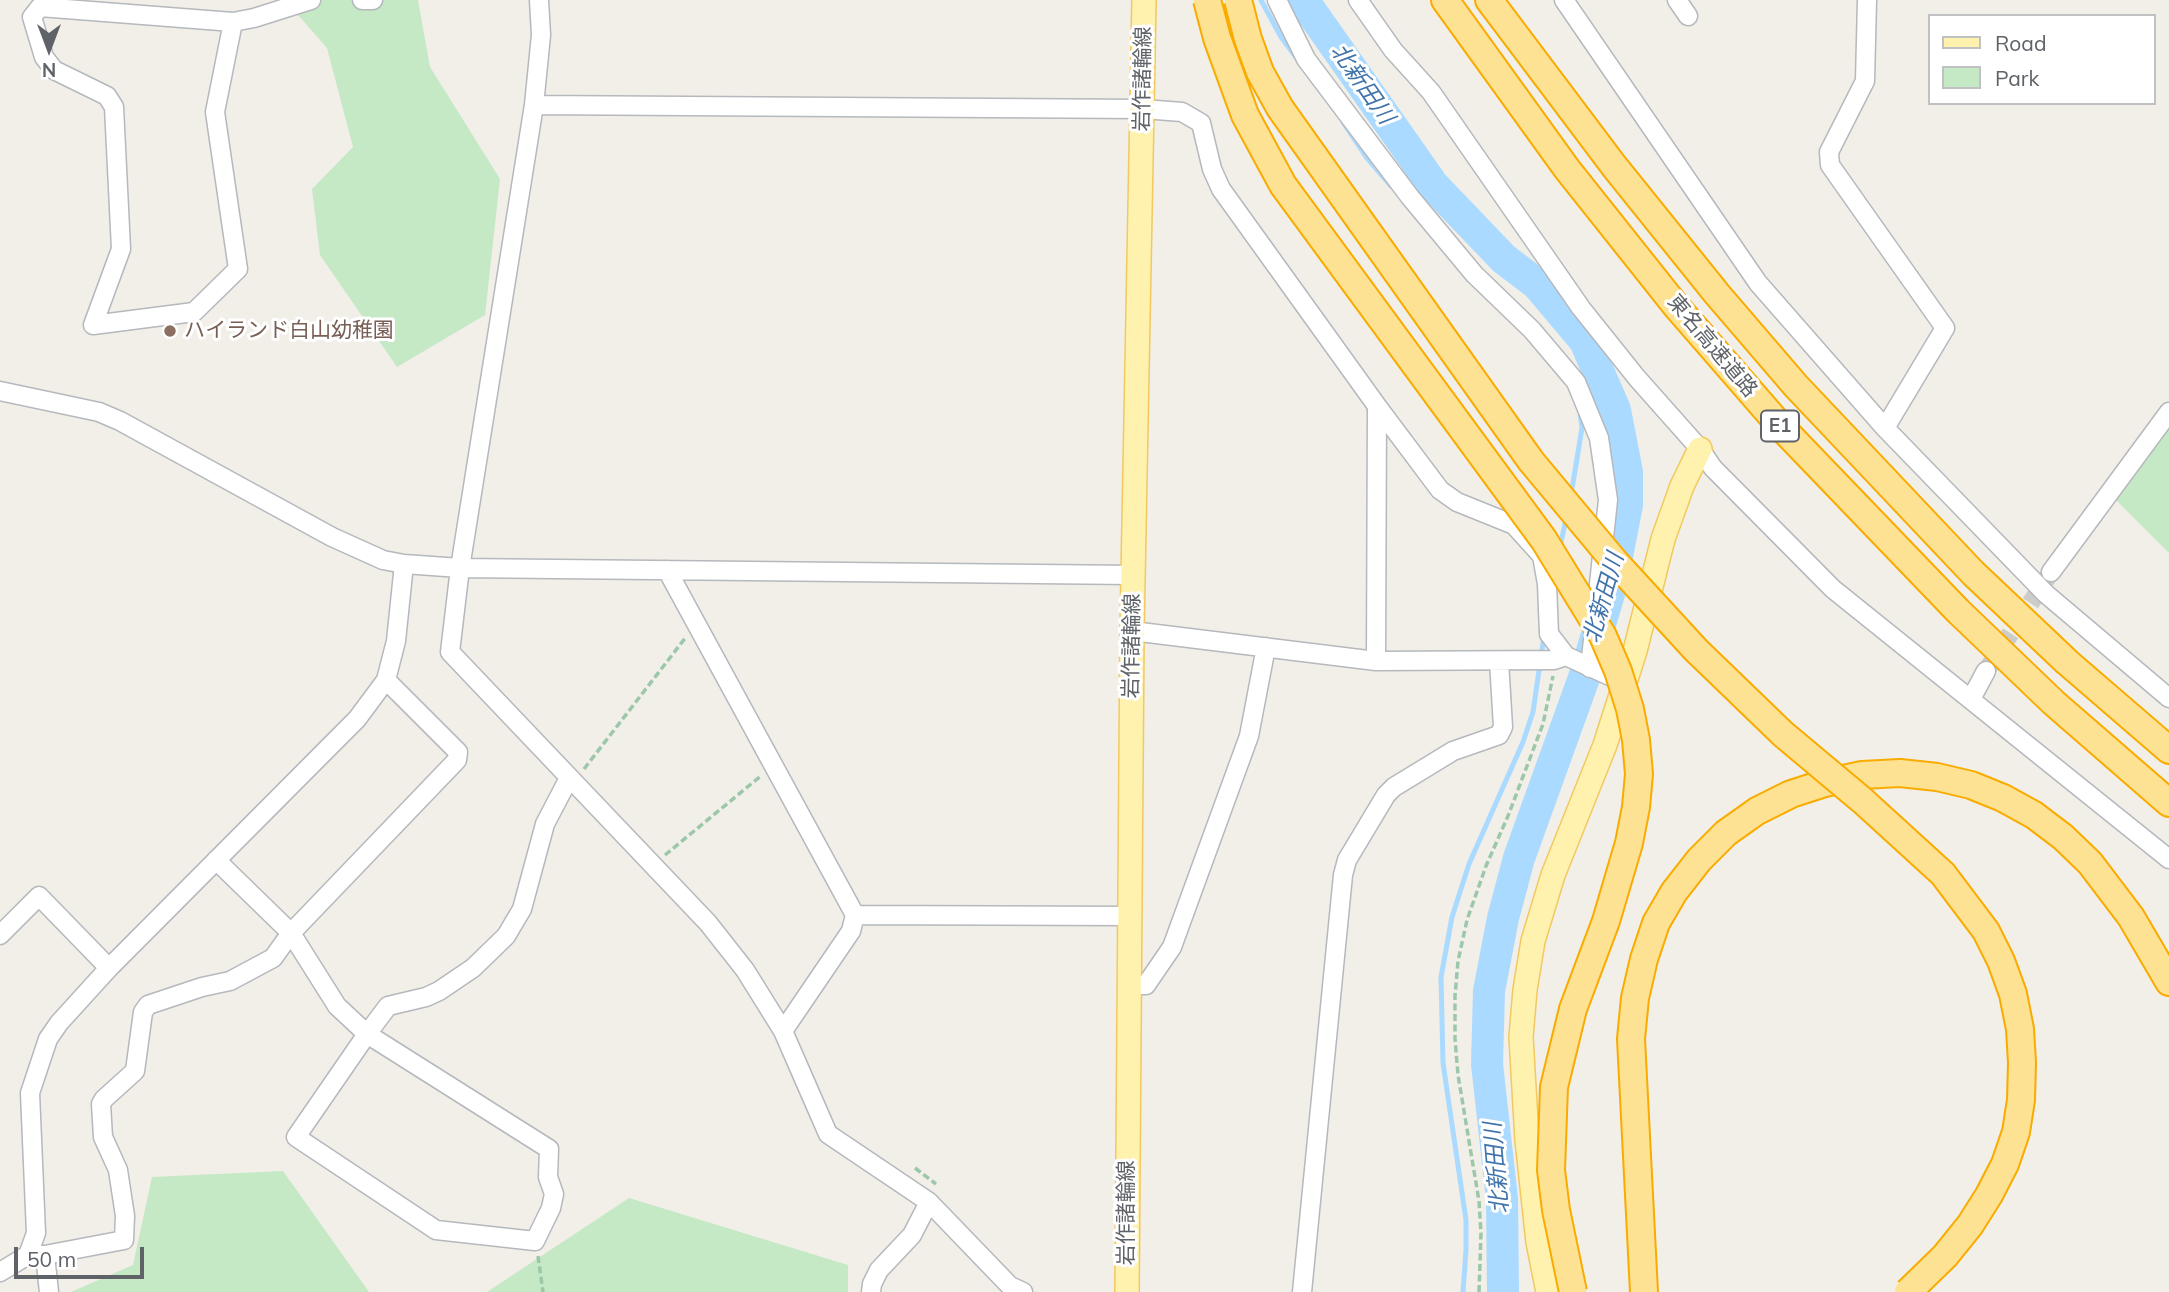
<!DOCTYPE html>
<meta charset="utf-8">
<style>
body{margin:0}
#map{position:relative;width:2169px;height:1292px;overflow:hidden;background:#f1efe8;font-family:Mulish,sans-serif}
canvas{display:block}
.legend{position:absolute;left:1928px;top:14px;width:228px;height:91px;box-sizing:border-box;background:#fff;border:2px solid #bfc1c3;margin:0;padding:9px 12px;list-style:none;font-size:21px;color:#5f6368}
.legend li{display:flex;align-items:center;gap:14px;height:35px}
.legend b{width:35px;border:2px solid #bfc1c3}
.north{position:absolute;left:14px;top:14px;width:70px;height:70px;-webkit-text-stroke:5px #fff;paint-order:stroke;rotate:180deg;font-size:19px;font-weight:700;line-height:28px;text-align:center;color:#5f6368}
.north::after{content:'';display:block;margin:auto;width:24px;height:32px;background:#5f6368;clip-path:polygon(50% 0,100% 100%,50% 72%,0 100%)}
.scale{position:absolute;left:14px;top:1247px;width:130px;height:32px;box-sizing:border-box;border:4px solid #5f6368;border-top:0;padding-left:9px;font-size:21px;line-height:24px;white-space:nowrap;color:#5f6368;-webkit-text-stroke:5px #fff;paint-order:stroke}
</style>
<div id="map">
<canvas width="2169" height="1292"></canvas>
<ul class="legend">
<li><b style="height:9px;background:#fff2af"></b>Road</li>
<li><b style="height:19px;background:#c5e8c5"></b>Park</li>
</ul>
<div class="north">N</div>
<div class="scale">50 m</div>
</div>
<script>
const c = document.querySelector('canvas').getContext('2d');
c.lineJoin = 'round';
function fillPath(path, color) {
  c.fillStyle = color;
  c.fill(path, 'evenodd');
}
function poly(rows) {
  const path = new Path2D();
  for (const r of rows) {
    path.moveTo(r[0], r[1]);
    for (let i = 2; i < r.length; i += 2) path.lineTo(r[i], r[i + 1]);
  }
  return path;
}
function strokePath(path, color, width, dash) {
  c.strokeStyle = color;
  c.lineWidth = width;
  c.lineCap = dash ? 'butt' : 'round';
  c.setLineDash(dash || []);
  c.stroke(path);
}
function drawText(font, color, halo, rows, align = 'center') {
  c.font = font + ' Mulish,"Noto Sans JP",sans-serif';
  c.lineWidth = 6;
  c.setLineDash([]);
  c.textBaseline = 'middle';
  c.strokeStyle = halo;
  c.fillStyle = color;
  for (const [text, x, y, turn = 0] of rows) {
    c.save();
    c.translate(x, y);
    c.rotate((+turn || 0) * Math.PI / 180);
    c.textAlign = isNaN(turn) ? turn : align;
    if (halo) c.strokeText(text, 0, 0);
    c.fillText(text, 0, 0);
    c.restore();
  }
}
fillPath(poly([
 [285,0,418,0,430,67,500,179,485,315,397,367,320,255,312,189,353,147,327,48],
 [2169,423,2169,553,2112,496],
 [283,1171,369,1292,71,1292,133,1265,152,1177],
 [629,1198,848,1265,848,1292,487,1292]
]), '#c5e8c5');
strokePath(poly([
 [1261,0,1281,37,1298,60],
 [1343,122,1367,158,1391,186],
 [1571,495,1582,428,1580,412],
 [1560,547,1566,519],
 [1463,1292,1466,1250,1466,1220,1443,1063,1441,977,1452,917,1469,864,1523,742,1533,712,1544,636]
]), '#aadaff', 5);
strokePath(poly([
 [1303,0,1433,185,1504,259,1537,284,1585,341,1615,410,1627,472,1627,505,1611,587,1585,675,1519,858,1503,918,1489,991,1487,1064,1502,1199,1503,1292]
]), '#aadaff', 32);
strokePath(poly([
 [1986,671,2051,572]
]), '#ccccc8', 18, [18, 9]);
const minor = poly([
 [362,0,373,0],
 [539,0,541,35,534,105,460,568,450,652,708,923,745,970,783,1031,828,1134,929,1202,1010,1286,1023,1292],
 [1277,0,1306,59,1410,197,1474,274,1532,330,1576,382,1599,438,1608,500,1590,668],
 [1358,0,1393,50,1431,92,1581,308,1637,378,1700,449,1713,468,1833,589,2169,859],
 [1564,0,1758,283,1885,428,2046,594,2169,698],
 [1677,0,1688,16],
 [1867,0,1865,81,1829,152,1830,165,1945,328,1885,428],
 [233,22,215,112,238,269,194,312,93,325,121,249,114,107,107,96,54,70,44,57,32,17,40,7,233,22,254,18,311,0],
 [534,105,1143,109,1182,112,1201,123,1212,169,1221,189,1377,406,1440,490,1457,502,1514,525,1542,556,1547,584,1549,634,1566,656,1625,683],
 [0,391,99,412,120,421,332,537,383,560,404,564,460,568,1134,575],
 [667,570,855,915,851,931,783,1031],
 [2051,572,2169,412],
 [1132,631,1376,661,1554,660,1566,656],
 [1376,661,1377,406],
 [1971,699,1986,671],
 [216,860,291,933,337,1006,367,1034,388,1006,426,997,439,991,473,968,506,936,522,909,545,824,569,778],
 [855,915,1130,916],
 [0,935,39,896,109,968],
 [1128,985,1146,985,1172,947,1249,736,1266,647],
 [367,1034,549,1149,548,1177,554,1194,551,1208,535,1241,436,1230,296,1137,367,1034],
 [28,1255,36,1233,30,1093,48,1039,59,1023,109,968,357,719,386,680,396,641,404,564],
 [45,1255,49,1292],
 [0,1272,28,1255,45,1255,124,1240,125,1216,118,1170,103,1137,101,1104,104,1099,135,1071,143,1012,148,1005,202,987,230,981,273,958,291,933,457,760,458,752,386,680],
 [871,1292,872,1284,879,1270,912,1235,929,1202],
 [1302,1292,1343,875,1347,860,1386,795,1394,787,1453,751,1499,735,1503,727,1499,661]
]);
const major = poly([
 [1127,1292,1132,631,1144,0],
 [1548,1292,1538,1242,1527,1140,1521,1037,1525,990,1533,941,1553,875,1605,745,1635,651,1663,539,1682,486,1700,449]
]);
const highway = poly([
 [1445,0,1567,169,1676,306,1783,429,1958,611,2054,703,2169,803],
 [1489,0,1614,166,1717,294,1796,386,1973,573,2067,662,2169,750],
 [1644,1292,1631,1039,1635,998,1644,959,1656,923,1674,892,1699,860,1726,833,1757,811,1791,794,1825,783,1862,775,1900,773,1937,777,1971,785,2003,798,2034,815,2063,837,2090,863,2131,917,2169,982]
]);
strokePath(minor, '#b5b8bc', 21);
strokePath(major, '#f2c960', 26);
strokePath(highway, '#f9ab00', 30);
strokePath(poly([
 [584,769,686,637],
 [665,855,762,775],
 [915,1168,936,1184],
 [538,1256,543,1292],
 [1479,1292,1481,1233,1479,1201,1458,1075,1455,1039,1455,996,1458,961,1467,920,1486,866,1508,816,1543,724,1553,676]
]), '#9cc7a9', 3.5, [7, 3.5]);
strokePath(minor, '#fff', 18);
strokePath(major, '#fff2af', 23);
strokePath(highway, '#fde293', 26);
const highwayBridge = poly([
 [1207,0,1217,38,1245,115,1283,185,1544,540,1603,636,1618,671,1630,709,1636,740,1639,774,1636,807,1629,843,1606,921,1573,1009,1554,1087,1551,1170,1556,1210,1573,1292],
 [1238,0,1248,39,1260,72,1280,108,1531,461,1616,563,1696,650,1783,734,1863,801,1943,874,1986,931,2001,961,2013,994,2020,1029,2022,1063,2021,1100,2016,1132,2005,1164,1989,1195,1970,1225,1945,1256,1908,1292]
]);
strokePath(highwayBridge, '#f9ab00', 30, []);
strokePath(highwayBridge, '#fde293', 26);
for (const [x, y, r, color] of [
 [170,331,7,"#8d6e63"]
]) {
  const dot = new Path2D();
  dot.arc(x, y, r, 0, 2 * Math.PI);
  c.fillStyle = color;
  c.fill(dot);
  strokePath(dot, '#fff', 2.5);
}
for (const [x, y, w] of [
 [1780,426,38]
]) {
  const box = new Path2D();
  box.roundRect(x - w / 2, y - 15.5, w, 31, 5);
  c.fillStyle = '#fff';
  c.fill(box);
  strokePath(box, '#5f6368', 2);
}
drawText('bold 19px', '#5f6368', null, [
 ["E1",1780,426]
]);
drawText('21px', '#5f6368', '#fff', [
 ["岩作諸輪線",1143,79,-89],
 ["東名高速道路",1712,346,50],
 ["岩作諸輪線",1132,646,-89],
 ["岩作諸輪線",1127,1213,-90]
]);
drawText('21px', '#785e54', '#fff', [
 ["ハイランド白山幼稚園",184,331]
], 'left');
drawText('italic 23px', '#4174aa', '#fff', [
 ["北新田川",1362,84,55],
 ["北新田川",1604,598,-74],
 ["北新田川",1497,1168,-95]
]);
</script>
